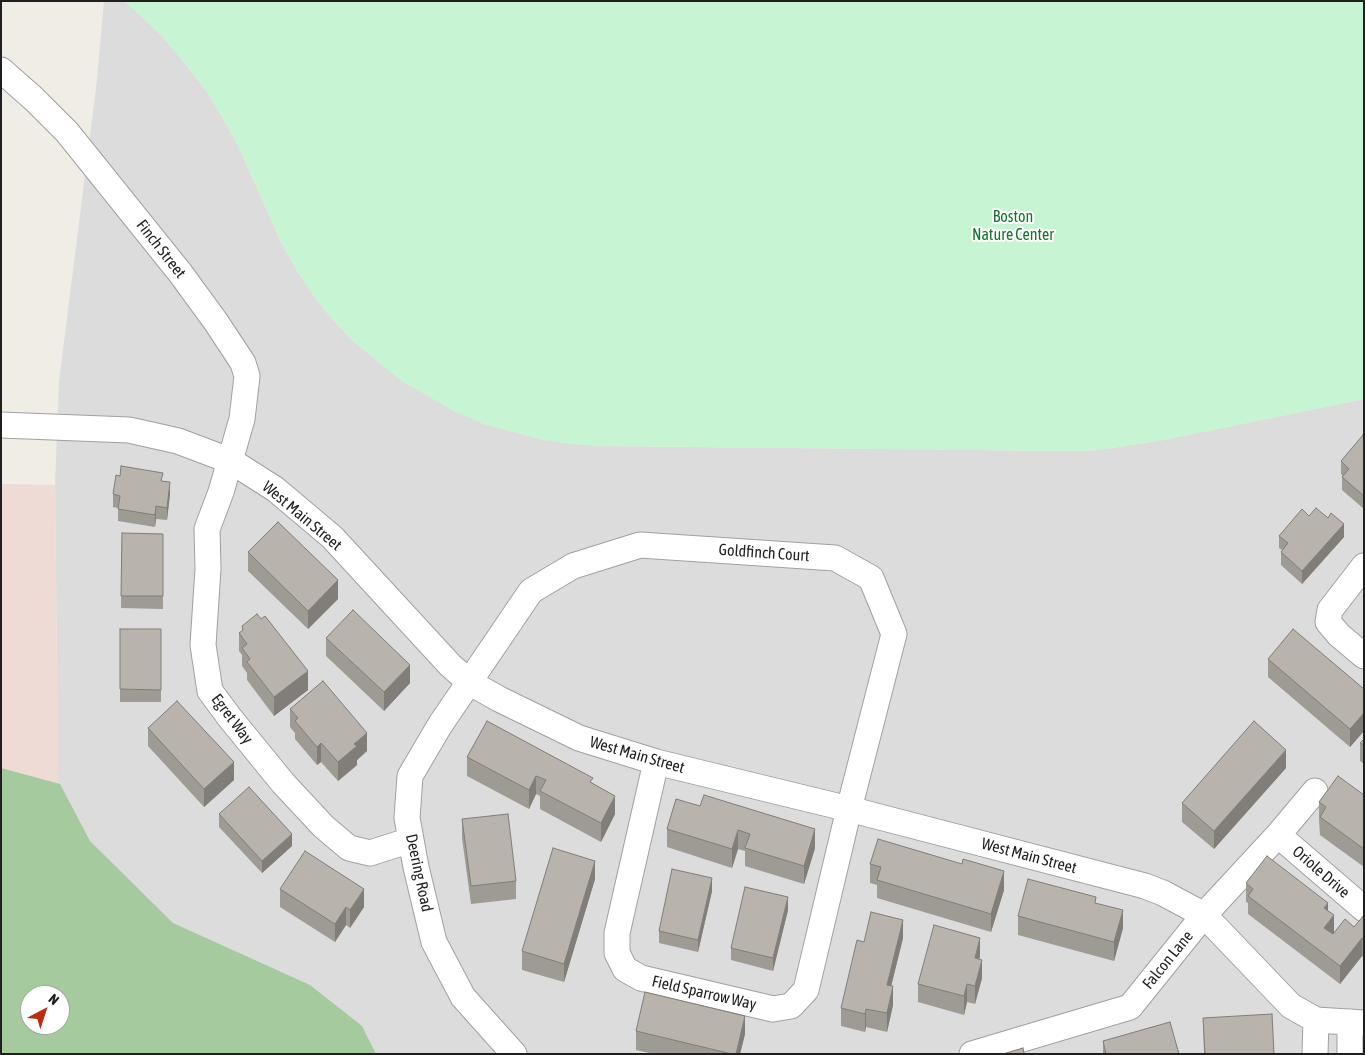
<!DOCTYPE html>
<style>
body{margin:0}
#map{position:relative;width:1365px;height:1055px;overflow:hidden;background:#efede6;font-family:"Asap Condensed",sans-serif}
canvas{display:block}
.frame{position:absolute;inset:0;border:2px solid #1f1f1f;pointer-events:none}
.north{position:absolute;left:20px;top:985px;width:50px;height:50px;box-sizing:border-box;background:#fff;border:1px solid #a5a5a5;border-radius:50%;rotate:40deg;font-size:14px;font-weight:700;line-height:20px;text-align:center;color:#1f1f1f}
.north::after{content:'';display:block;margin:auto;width:18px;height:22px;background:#bb2e12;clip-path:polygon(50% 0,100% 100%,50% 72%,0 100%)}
</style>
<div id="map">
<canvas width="1365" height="1055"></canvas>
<div class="frame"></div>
<div class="north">N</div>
</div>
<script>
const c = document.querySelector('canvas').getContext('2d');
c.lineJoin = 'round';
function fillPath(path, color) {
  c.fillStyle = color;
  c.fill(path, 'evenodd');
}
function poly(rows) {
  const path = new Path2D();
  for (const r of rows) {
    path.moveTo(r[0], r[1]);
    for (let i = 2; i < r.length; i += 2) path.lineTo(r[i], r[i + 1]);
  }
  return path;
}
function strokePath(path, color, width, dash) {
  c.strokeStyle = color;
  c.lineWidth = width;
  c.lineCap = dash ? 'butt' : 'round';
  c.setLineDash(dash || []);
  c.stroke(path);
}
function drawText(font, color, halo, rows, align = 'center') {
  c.font = font + ' "Asap Condensed",sans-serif';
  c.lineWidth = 4;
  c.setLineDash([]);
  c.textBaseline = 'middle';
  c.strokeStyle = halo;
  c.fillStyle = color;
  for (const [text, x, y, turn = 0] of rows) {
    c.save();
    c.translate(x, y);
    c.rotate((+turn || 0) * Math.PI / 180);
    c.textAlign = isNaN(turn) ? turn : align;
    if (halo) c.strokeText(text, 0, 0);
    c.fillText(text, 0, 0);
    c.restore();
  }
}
fillPath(poly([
 [104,1,124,1,133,8,159,33,183,61,205,89,224,120,241,152,281,242,296,269,313,295,332,319,354,342,402,381,484,424,544,440,574,444,605,446,1067,451,1099,450,1163,440,1364,399,1364,1054,61,1054,55,485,59,382,97,80]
]), '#dddcdc');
fillPath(poly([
 [1,484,55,485,61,1054,1,1054],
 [30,995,60,995,60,1025,30,1025]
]), '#eedbd6');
fillPath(poly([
 [1,768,60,784,90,841,173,923,310,985,362,1026,376,1054,1,1054],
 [30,995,60,995,60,1025,30,1025]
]), '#a4ca9e');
fillPath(poly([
 [124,1,1364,1,1364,399,1163,440,1099,450,1067,451,605,446,574,444,544,440,484,424,455,412,402,381,354,342,332,319,313,295,296,269,281,242,241,152,224,120,205,89,183,61,159,33]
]), '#c7f4d2');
const street = poly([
 [1,70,34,99,67,132,181,274,216,322,243,363,247,376,242,419,221,492,207,529,208,569,203,645,210,691,230,718,283,783,324,827,349,848,370,853,411,840],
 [1,425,129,430,178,441,231,461,275,489,332,537,450,665,469,682,499,699,579,738,656,762,849,809,1145,886,1163,893,1204,915,1291,1006,1316,1020,1364,1023],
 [1364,566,1330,610,1328,622,1339,635,1364,656],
 [1278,835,1364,909],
 [514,1054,463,997,434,942,416,867,407,818,410,776,440,725,531,591,573,566,640,545,835,558,871,578,894,634,849,809,806,990,791,1006,773,1009,641,978,625,969,617,953,617,933,656,762],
 [972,1054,1130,1007,1204,915,1278,835,1315,791],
 [1315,1054,1316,1020],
 [1350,1054,1350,1022]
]);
strokePath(street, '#a0a0a0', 27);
strokePath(street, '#fff', 25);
fillPath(poly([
 [1364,436,1364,509,1342,490,1342,477,1343,476,1341,474,1341,461],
 [163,481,170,494,167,520,156,519,155,527,118,521,118,508,113,507,113,494],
 [1309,516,1344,537,1302,584,1281,565,1281,552,1282,550,1279,548,1279,536],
 [122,533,163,534,163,609,121,608],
 [248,552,338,599,308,629,248,571],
 [242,626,308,690,274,716,247,680,247,673,242,666,242,655,239,651,239,633,242,631],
 [120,629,161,629,161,702,120,702],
 [326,638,410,683,384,711,326,656],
 [1268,659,1364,689,1364,731,1350,747,1268,677],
 [290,709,367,751,357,760,357,765,338,781,321,762,317,765,295,739,295,733,290,727],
 [148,728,234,780,204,807,148,746],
 [1364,739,1364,764,1360,761,1360,743],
 [467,757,593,783,615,814,601,842,540,809,540,796,536,794,529,809,467,776],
 [1286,768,1214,849,1182,822,1182,803],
 [1364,795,1364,867,1320,835,1319,820,1319,802],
 [676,799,815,848,804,884,745,866,745,851,738,849,732,868,667,847,667,829],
 [219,814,292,846,262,873,219,827],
 [462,819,516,881,516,899,471,904,462,838],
 [870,864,962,864,1004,890,991,932,877,898,877,885,870,883],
 [595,879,564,982,522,970,522,951],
 [1246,883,1328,911,1334,933,1354,927,1364,915,1364,958,1362,956,1340,984,1248,914,1248,903,1246,902],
 [280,889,364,907,350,928,346,925,335,942,280,907],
 [712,891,698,952,659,943,659,931],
 [1096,903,1123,928,1114,961,1018,935,1018,916],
 [788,910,773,971,731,960,731,948],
 [903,938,891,986,893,1005,887,1032,866,1027,865,1032,841,1026,841,1008,864,942],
 [980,956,979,959,982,978,975,1004,967,1002,964,1015,918,1002,918,984],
 [1203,1018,1274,1054,1204,1054],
 [636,1031,745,1034,740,1054,654,1054,636,1050],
 [1103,1041,1179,1054,1103,1054]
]), '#9e9a94');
fillPath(poly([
 [170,482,170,494,167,520,167,508],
 [156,506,156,519,155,527,155,515],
 [1344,524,1344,537,1302,584,1302,571],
 [338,580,338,599,308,629,308,611],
 [410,665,410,683,384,711,384,692],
 [308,671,308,690,274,716,274,697],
 [1364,713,1364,731,1350,747,1350,729],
 [367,733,367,751,357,760,357,765,338,781,338,762,354,744],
 [321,743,321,762,317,765,317,747],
 [1286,750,1286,768,1214,849,1214,831],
 [234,762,234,780,204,807,204,789],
 [536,776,536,794,529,809,529,790],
 [615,796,615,814,601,842,601,823],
 [815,829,815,848,804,884,804,866],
 [738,830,738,849,732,868,732,849],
 [292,834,292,846,262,873,262,861],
 [595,861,595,879,564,982,564,964],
 [1004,871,1004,890,991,932,991,914],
 [712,878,712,891,698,952,698,940],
 [364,889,364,907,350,928,350,910],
 [788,897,788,910,773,971,773,958],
 [1328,903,1328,921,1324,908],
 [346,907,346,925,335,942,335,924],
 [1123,910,1123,928,1114,961,1114,942],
 [1334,915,1334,934,1324,946,1324,928],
 [903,920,903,938,887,1003,887,985],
 [980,938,980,956,975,976,975,958],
 [1362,938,1362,956,1340,984,1340,966],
 [982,960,982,978,975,1004,975,986],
 [967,984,967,1002,964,1015,964,996],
 [893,986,893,1005,887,1032,887,1013],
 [866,1009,866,1027,865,1032,865,1014],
 [745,1016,745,1034,740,1054,736,1054]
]), '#817d78');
const building = poly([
 [1363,435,1364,436,1364,496,1342,477,1349,469,1341,461,1363,435],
 [121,466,163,473,161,481,170,482,167,508,156,506,155,515,118,509,120,496,113,494,116,475,120,476,121,466],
 [1316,508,1328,518,1331,513,1344,524,1302,571,1281,552,1288,543,1279,536,1302,509,1309,516,1316,508],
 [278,522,338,580,308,611,248,552,278,522],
 [122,533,163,534,163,596,121,596,122,533],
 [353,610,410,665,384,692,326,638,353,610],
 [257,614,261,619,265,616,308,671,274,697,247,662,250,659,242,648,247,644,239,633,243,630,242,626,257,614],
 [120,629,161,629,161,690,120,689,120,629],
 [1293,629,1364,689,1364,713,1350,729,1268,659,1293,629],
 [323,681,367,733,354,744,357,746,338,762,321,743,317,747,295,721,298,718,290,709,323,681],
 [177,701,234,762,204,789,148,728,177,701],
 [487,721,593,778,590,782,615,796,601,823,540,791,546,780,536,776,529,790,467,757,487,721],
 [1254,721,1286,750,1214,831,1182,803,1254,721],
 [1364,739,1364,745,1360,743,1364,739],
 [1338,776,1364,795,1364,849,1320,817,1326,807,1319,802,1338,776],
 [249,787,292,834,262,861,219,814,249,787],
 [704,795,815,829,804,866,745,848,750,834,738,830,732,849,667,829,676,799,700,806,704,795],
 [508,814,516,881,471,886,462,819,508,814],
 [878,839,962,864,963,859,1004,871,991,914,877,880,881,867,870,864,878,839],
 [553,848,595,861,564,964,522,951,553,848],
 [305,851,364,889,350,910,346,907,335,924,280,889,305,851],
 [1267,856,1328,903,1324,908,1334,915,1324,928,1333,934,1345,919,1354,927,1364,915,1364,940,1362,938,1340,966,1248,896,1253,889,1246,883,1267,856],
 [672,869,712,878,698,940,659,931,672,869],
 [1028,879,1096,897,1095,903,1123,910,1114,942,1018,916,1028,879],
 [745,887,788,897,773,958,731,948,745,887],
 [871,912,903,920,887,985,893,986,887,1013,866,1009,865,1014,841,1008,857,940,864,942,871,912],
 [934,925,980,938,975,958,982,960,975,986,967,984,964,996,918,984,934,925],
 [645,992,745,1016,736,1054,732,1054,636,1031,645,992],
 [1272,1014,1274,1054,1205,1054,1203,1018,1272,1014],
 [1170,1022,1179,1054,1106,1054,1103,1041,1170,1022],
 [1023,1048,1024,1054,1003,1054,1023,1048]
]);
fillPath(building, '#b8b3ac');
strokePath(building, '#817d78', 1);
drawText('16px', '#16732d', '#fff', [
 ["Boston",1013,217],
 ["Nature Center",1013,235]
]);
drawText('16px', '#1f1f1f', '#fff', [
 ["Finch Street",161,249,52],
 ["West Main Street",302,516,40],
 ["Goldfinch Court",764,553,4],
 ["Egret Way",232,719,53],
 ["West Main Street",637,755,16],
 ["West Main Street",1029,856,15],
 ["Oriole Drive",1321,872,41],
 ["Deering Road",419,873,78],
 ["Falcon Lane",1168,960,-51],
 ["Field Sparrow Way",704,993,13]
]);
</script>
